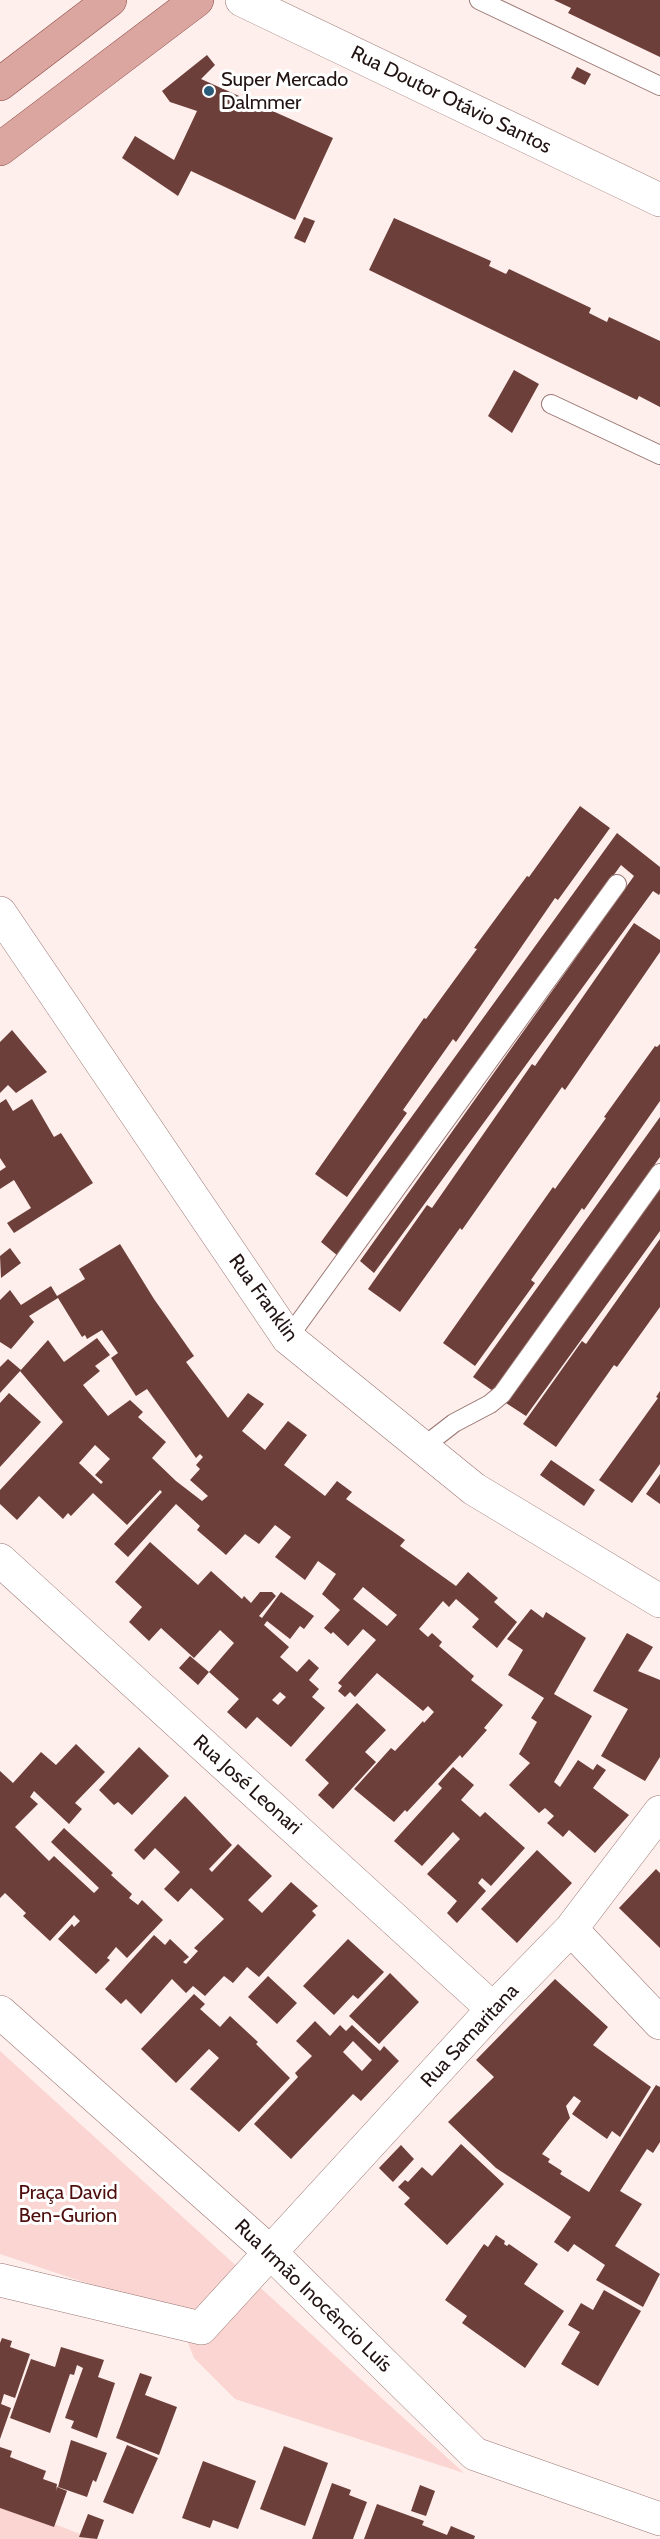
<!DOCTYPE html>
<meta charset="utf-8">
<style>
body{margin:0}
canvas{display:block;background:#feeeec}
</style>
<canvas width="660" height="2539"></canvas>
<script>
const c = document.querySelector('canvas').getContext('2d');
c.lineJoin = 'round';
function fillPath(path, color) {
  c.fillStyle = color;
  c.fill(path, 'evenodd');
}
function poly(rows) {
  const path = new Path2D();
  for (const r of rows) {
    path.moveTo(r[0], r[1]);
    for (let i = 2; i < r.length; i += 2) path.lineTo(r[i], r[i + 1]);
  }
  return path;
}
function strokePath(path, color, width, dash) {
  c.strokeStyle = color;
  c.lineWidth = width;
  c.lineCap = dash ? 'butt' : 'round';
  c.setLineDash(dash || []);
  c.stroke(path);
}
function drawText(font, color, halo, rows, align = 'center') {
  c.font = font + ' Cabin,sans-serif';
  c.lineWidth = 6;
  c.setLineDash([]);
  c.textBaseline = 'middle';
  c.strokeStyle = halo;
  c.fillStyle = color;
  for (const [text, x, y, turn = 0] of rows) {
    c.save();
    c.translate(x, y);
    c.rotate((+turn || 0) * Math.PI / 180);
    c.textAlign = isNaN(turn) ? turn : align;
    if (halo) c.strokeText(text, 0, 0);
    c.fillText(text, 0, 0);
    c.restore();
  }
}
fillPath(poly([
 [0,2051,464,2473,235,2399,194,2358,176,2313,0,2254],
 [0,2503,93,2539,0,2539]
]), '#fad5d1');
fillPath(poly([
 [554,0,660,0,660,57,568,13,571,8],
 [207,55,215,65,201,79,333,138,295,220,191,171,178,196,122,158,135,136,174,160,197,111,170,102,162,91],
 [577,67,591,74,585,85,571,78],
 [304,217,315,221,305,243,294,238],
 [394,218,491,261,489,266,506,274,509,269,591,308,589,313,607,322,609,317,660,341,660,407,639,396,637,400,369,270],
 [514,370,539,384,512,433,488,416],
 [580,806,610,828,558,900,555,898,456,1042,453,1039,403,1110,407,1113,347,1197,315,1174,424,1018,426,1019,477,949,474,948,527,876,529,877],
 [617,833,660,867,660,893,659,895,653,891,374,1273,360,1261,634,876,621,865,338,1256,321,1242],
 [634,923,660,940,660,952,565,1090,562,1087,462,1230,460,1228,400,1312,368,1289,427,1205,432,1208,532,1064,535,1066],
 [12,1030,47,1072,16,1093,8,1085,0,1093,0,1042],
 [660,1044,660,1101,584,1210,582,1208,531,1280,535,1283,475,1366,443,1343,553,1187,555,1189,606,1118,604,1117,655,1046,657,1047],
 [6,1099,13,1111,32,1099,54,1137,61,1133,93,1183,14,1233,7,1223,31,1208,14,1180,0,1189,0,1171,6,1167,0,1158,0,1103],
 [660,1117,660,1157,493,1391,473,1377],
 [660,1188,660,1231,526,1416,506,1403],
 [660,1239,660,1307,617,1367,614,1365,556,1447,523,1424,582,1341,586,1344],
 [120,1244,154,1299,194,1356,186,1362,228,1418,248,1393,264,1404,242,1431,265,1450,288,1421,307,1435,284,1465,325,1496,337,1481,352,1492,346,1499,405,1540,400,1546,456,1586,468,1572,498,1598,494,1602,517,1622,497,1648,472,1627,479,1619,456,1599,449,1607,443,1601,419,1629,428,1637,432,1633,442,1642,439,1646,474,1676,471,1680,503,1705,484,1728,487,1730,462,1758,460,1755,407,1812,405,1810,394,1822,354,1789,391,1748,395,1751,423,1721,424,1723,434,1712,428,1706,423,1711,377,1673,355,1697,350,1692,345,1697,338,1691,342,1686,338,1683,376,1640,363,1629,348,1646,333,1632,331,1634,324,1628,340,1610,322,1594,336,1574,318,1561,305,1580,275,1557,291,1537,275,1525,259,1544,245,1534,226,1555,197,1530,200,1526,176,1504,128,1557,114,1544,162,1492,160,1490,127,1525,93,1493,71,1516,68,1513,63,1519,39,1496,17,1520,0,1504,0,1490,63,1422,20,1371,48,1340,64,1362,97,1338,110,1355,95,1366,100,1371,83,1385,108,1416,130,1400,143,1412,138,1417,166,1442,152,1458,176,1481,202,1501,208,1496,190,1480,200,1469,196,1465,203,1457,200,1454,196,1458,147,1389,136,1396,111,1358,118,1353,102,1330,87,1339,85,1335,82,1337,58,1298,29,1316,34,1322,11,1349,0,1342,0,1300,10,1290,21,1305,51,1286,57,1296,85,1279,79,1269],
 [95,1445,110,1459,95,1475,103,1482,101,1484,79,1463],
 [363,1587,397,1615,387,1626,353,1599],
 [10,1248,21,1263,1,1278,0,1256],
 [8,1359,21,1370,0,1393,0,1367],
 [660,1391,660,1464,632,1503,599,1480,658,1398,656,1397],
 [9,1393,41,1422,0,1467,0,1403],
 [551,1460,595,1490,584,1506,540,1475],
 [660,1474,660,1504,646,1494],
 [150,1542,198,1585,211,1571,242,1599,244,1596,251,1603,260,1592,272,1592,276,1596,259,1616,262,1618,281,1592,314,1616,304,1629,300,1626,290,1639,267,1621,264,1625,289,1647,280,1657,297,1672,309,1659,319,1668,309,1680,319,1689,312,1697,325,1708,291,1747,257,1717,246,1729,227,1712,239,1699,209,1672,234,1643,220,1630,194,1658,161,1628,149,1641,129,1622,142,1607,115,1582],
 [280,1692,286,1697,278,1705,272,1700],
 [531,1609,543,1618,546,1612,586,1638,554,1694,592,1716,554,1782,560,1787,578,1760,593,1770,597,1764,606,1770,593,1788,629,1815,595,1853,569,1830,563,1837,547,1823,554,1816,545,1808,539,1813,509,1785,530,1763,519,1754,537,1722,531,1718,544,1698,508,1675,523,1650,507,1639],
 [627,1633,653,1647,638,1671,660,1680,660,1757,645,1781,601,1756,628,1709,593,1691],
 [190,1656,209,1672,198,1685,179,1668],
 [357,1703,386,1730,365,1752,376,1762,333,1809,318,1795,329,1783,305,1760],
 [76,1744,105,1772,75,1803,82,1809,69,1824,34,1791,30,1797,38,1804,15,1827,49,1861,54,1856,94,1893,99,1888,51,1842,64,1828,113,1873,111,1875,132,1894,129,1898,138,1905,142,1900,163,1920,127,1958,116,1947,107,1958,110,1960,96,1974,58,1939,72,1924,74,1927,80,1921,74,1915,50,1941,23,1916,26,1913,5,1893,0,1898,0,1771,13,1783,41,1752,56,1765],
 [139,1747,169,1776,132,1815,118,1802,114,1805,99,1790],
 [453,1767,474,1785,461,1800,480,1817,485,1812,525,1848,491,1886,482,1878,478,1883,486,1891,457,1923,447,1913,457,1901,427,1874,460,1839,453,1832,422,1866,394,1841,442,1788,438,1784],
 [185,1796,232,1845,209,1869,212,1872,238,1844,272,1876,248,1900,262,1913,291,1882,318,1906,312,1911,316,1915,259,1977,247,1967,233,1983,224,1976,205,1996,193,1986,186,1993,172,1979,141,2014,126,1999,121,2004,105,1989,154,1935,165,1945,170,1939,189,1957,183,1962,186,1964,198,1951,194,1948,224,1919,191,1888,178,1902,164,1889,180,1872,155,1848,144,1860,134,1850],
 [537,1850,572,1883,517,1943,481,1909],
 [656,1869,660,1873,660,1948,619,1908],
 [348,1939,384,1972,358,1999,353,1995,334,2015,303,1986],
 [390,1973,419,2002,379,2044,349,2016],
 [268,1976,297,2003,277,2024,248,1997],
 [555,1979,608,2027,593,2045,651,2087,620,2137,612,2131,607,2139,572,2114,581,2101,574,2096,566,2106,570,2118,542,2154,550,2159,548,2162,562,2171,560,2174,589,2192,656,2085,660,2087,660,2142,653,2153,647,2149,620,2191,642,2204,615,2246,660,2274,643,2307,596,2280,605,2265,574,2244,568,2252,554,2242,571,2217,496,2168,448,2122,494,2077,476,2060],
 [194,1994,205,2004,200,2009,220,2027,230,2016,258,2042,256,2044,290,2078,239,2132,190,2089,219,2058,209,2049,176,2083,141,2049],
 [315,2021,330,2036,340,2025,346,2031,352,2025,380,2051,384,2046,399,2061,361,2101,353,2094,291,2159,254,2124,298,2077,295,2073,312,2056,296,2041],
 [353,2041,372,2060,362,2071,343,2052],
 [461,2144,504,2184,447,2245,404,2204,410,2198,398,2187,405,2180,408,2182,422,2167,432,2176],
 [401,2145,414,2159,393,2182,379,2168],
 [496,2235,505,2241,504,2244,507,2246,509,2244,538,2264,524,2284,564,2311,525,2368,462,2323,467,2316,445,2300,484,2244,488,2247],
 [604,2290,641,2311,598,2386,561,2364,580,2332,568,2325,581,2303,593,2310],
 [2,2338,12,2341,10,2347,30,2354,15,2398,4,2394,1,2404,11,2408,0,2439,0,2343],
 [61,2347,104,2360,98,2377,115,2383,97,2438,71,2428,74,2421,65,2418,83,2368,77,2365,74,2375,70,2374,50,2433,10,2418,31,2359,55,2367],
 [140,2373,152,2377,145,2395,177,2407,159,2455,116,2438],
 [71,2440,107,2453,96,2482,93,2480,87,2497,58,2487],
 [127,2445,158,2458,133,2514,103,2502],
 [284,2446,328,2463,305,2526,260,2509],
 [0,2447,12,2451,10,2457,46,2471,43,2479,57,2484,56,2491,57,2487,67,2491,54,2527,0,2508],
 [203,2461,256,2481,238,2529,213,2520,210,2528,182,2518],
 [332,2483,351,2490,349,2495,367,2502,353,2539,312,2539],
 [420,2485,435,2491,426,2516,411,2511],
 [377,2504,424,2521,422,2525,447,2535,451,2526,475,2536,474,2539,364,2539],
 [88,2514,104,2520,97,2539,79,2537]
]), '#6d3f3a');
const lane = poly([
 [479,0,660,86],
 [551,404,660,455],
 [288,1338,617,884],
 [423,1447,454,1423,490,1404,502,1394,660,1173]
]);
const street = poly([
 [0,913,288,1338,474,1489,660,1601],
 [0,1560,493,2009],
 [571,1929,660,2023],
 [0,2280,201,2328,493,2009,571,1929,660,1812]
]);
const secondary = poly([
 [242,0,660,200],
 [0,2012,269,2251,475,2454,660,2519]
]);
const primary = poly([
 [0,84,110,0],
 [0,149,197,0]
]);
strokePath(lane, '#997672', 20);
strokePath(street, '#997672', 34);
strokePath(secondary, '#997672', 34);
strokePath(primary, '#8a4b45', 34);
strokePath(lane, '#fff', 18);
strokePath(street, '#fff', 33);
strokePath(secondary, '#fff', 33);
strokePath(primary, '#dba5a0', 33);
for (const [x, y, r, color] of [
 [209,91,6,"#295c79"]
]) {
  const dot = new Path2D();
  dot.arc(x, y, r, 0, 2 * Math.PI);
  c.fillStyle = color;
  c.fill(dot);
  strokePath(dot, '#fff', 2);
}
drawText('20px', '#211412', '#fff', [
 ["Super Mercado",221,80],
 ["Dalmmer",221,103]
], 'left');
drawText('20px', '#211412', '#fff', [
 ["Rua Doutor Otávio Santos",451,100,26],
 ["Rua Franklin",263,1298,54],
 ["Rua José Leonari",247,1785,42],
 ["Rua Samaritana",470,2036,-47],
 ["Rua Irmão Inocêncio Luís",313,2296,44]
]);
drawText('20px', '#4f0f0e', '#fff', [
 ["Praça David",68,2193],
 ["Ben-Gurion",68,2216]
]);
</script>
